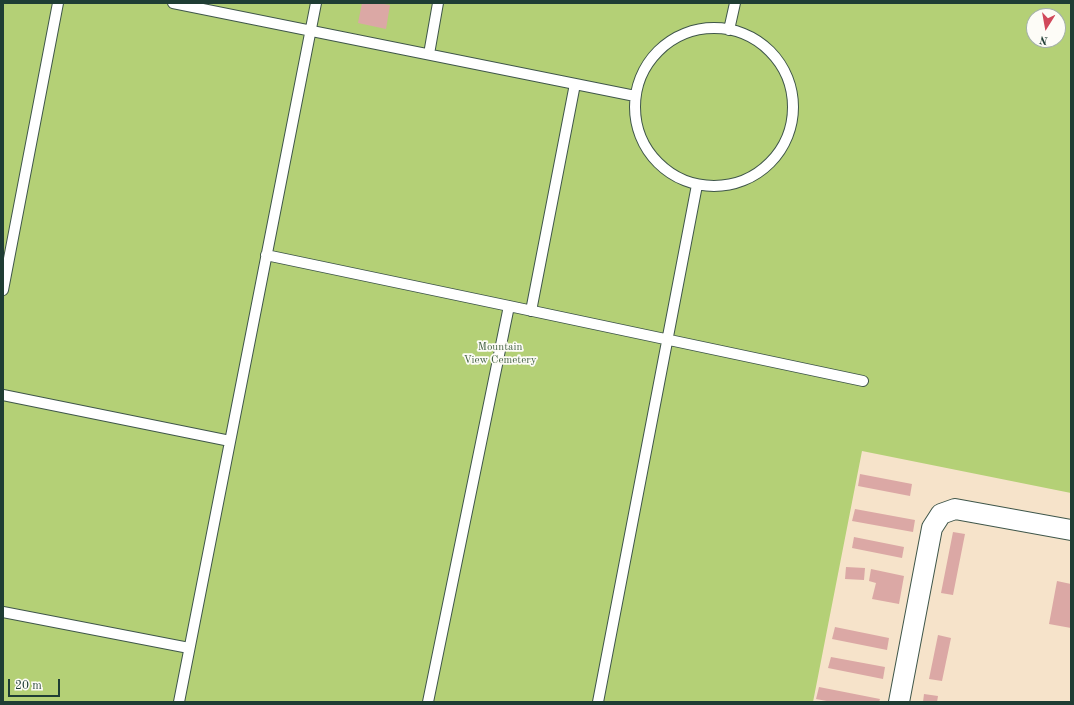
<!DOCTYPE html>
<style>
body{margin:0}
#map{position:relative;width:1074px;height:705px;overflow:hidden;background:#f6e3ca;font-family:"Old Standard TT",serif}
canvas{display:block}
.frame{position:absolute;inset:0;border:4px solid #1f3d34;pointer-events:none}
.north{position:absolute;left:1026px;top:8px;width:40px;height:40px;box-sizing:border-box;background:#fdfcf7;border:1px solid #a4b0a9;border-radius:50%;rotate:191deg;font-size:11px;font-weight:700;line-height:16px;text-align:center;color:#1f3d34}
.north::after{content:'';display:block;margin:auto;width:14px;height:18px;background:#d1495b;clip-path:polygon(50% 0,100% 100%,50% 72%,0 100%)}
.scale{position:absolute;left:8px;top:679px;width:52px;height:18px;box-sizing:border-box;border:2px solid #1f3d34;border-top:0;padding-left:5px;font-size:12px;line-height:14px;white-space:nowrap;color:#1f3d34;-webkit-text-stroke:3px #fdfcf7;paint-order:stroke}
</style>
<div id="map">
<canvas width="1074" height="705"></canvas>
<div class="frame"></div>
<div class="north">N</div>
<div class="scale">20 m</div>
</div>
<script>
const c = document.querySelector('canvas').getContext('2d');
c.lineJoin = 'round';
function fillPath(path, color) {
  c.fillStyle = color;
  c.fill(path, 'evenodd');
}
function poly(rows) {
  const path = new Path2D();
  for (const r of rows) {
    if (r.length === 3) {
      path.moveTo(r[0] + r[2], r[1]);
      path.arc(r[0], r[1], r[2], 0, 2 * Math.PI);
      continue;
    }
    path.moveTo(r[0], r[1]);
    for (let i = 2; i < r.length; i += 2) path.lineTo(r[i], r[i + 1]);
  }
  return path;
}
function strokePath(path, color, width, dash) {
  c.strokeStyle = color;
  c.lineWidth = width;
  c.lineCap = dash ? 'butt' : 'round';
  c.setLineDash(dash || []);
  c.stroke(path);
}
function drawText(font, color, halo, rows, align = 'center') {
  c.font = font + ' "Old Standard TT",serif';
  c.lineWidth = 3.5;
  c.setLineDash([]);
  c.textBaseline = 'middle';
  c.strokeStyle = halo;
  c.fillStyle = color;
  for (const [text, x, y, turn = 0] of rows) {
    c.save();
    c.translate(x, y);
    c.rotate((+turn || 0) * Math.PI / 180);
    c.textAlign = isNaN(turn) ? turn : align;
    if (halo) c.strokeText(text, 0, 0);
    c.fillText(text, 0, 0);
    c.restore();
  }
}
fillPath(poly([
 [3,3,1071,3,1071,493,862,451,813,702,3,702],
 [1034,16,1058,16,1058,40,1034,40]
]), '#b4d076');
fillPath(poly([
 [362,3,378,3,390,5,386,29,358,23],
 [860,474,912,484,910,496,858,486],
 [855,509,915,520,913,532,852,521],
 [953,532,965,534,953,595,941,593],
 [854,537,904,547,902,558,852,548],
 [846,567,865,568,864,580,845,579],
 [871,569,904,576,899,604,872,599,876,583,869,581],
 [1057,581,1071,584,1071,628,1049,624],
 [835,627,889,638,887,650,832,639],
 [938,635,951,638,942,681,929,679],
 [831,657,885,667,883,679,828,668],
 [819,687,880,699,879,702,832,702,816,699],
 [924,694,938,696,937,702,923,702]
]), '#dba8a5');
const service = poly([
 [173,3,635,96],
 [714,107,79],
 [729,30,735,3],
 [429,54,438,3],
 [266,255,509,306],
 [3,290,58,3],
 [531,311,575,84],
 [3,395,230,441],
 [3,612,189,648],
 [179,702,316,3],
 [428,702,509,306,863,381],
 [598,702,697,185]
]);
const minor = poly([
 [899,702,932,528,941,514,955,509,1071,530]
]);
strokePath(service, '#3f564a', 12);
strokePath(minor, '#3f564a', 22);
strokePath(service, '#fff', 10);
strokePath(minor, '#fff', 20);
drawText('11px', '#446244', '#fdfcf7', [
 ["Mountain",500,347],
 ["View Cemetery",500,360]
]);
</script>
